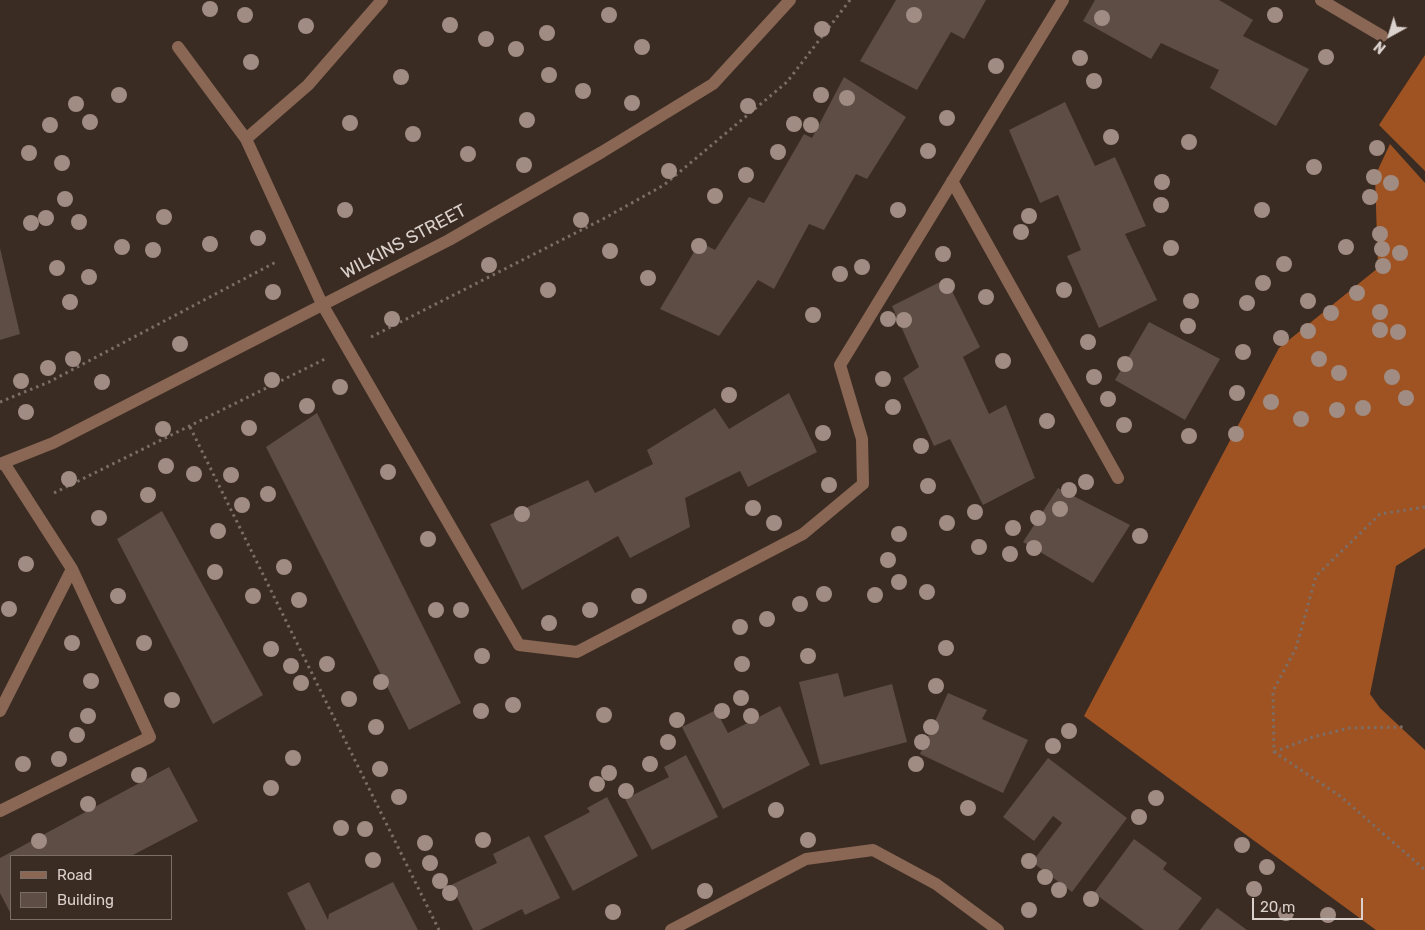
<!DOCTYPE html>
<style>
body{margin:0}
#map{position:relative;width:1425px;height:930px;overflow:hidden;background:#3b2c23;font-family:Rubik,sans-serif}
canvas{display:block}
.legend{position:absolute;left:10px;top:855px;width:162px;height:65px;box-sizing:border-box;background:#3b2c23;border:1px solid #7b6e67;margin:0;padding:6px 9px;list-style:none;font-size:15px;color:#dbd1cc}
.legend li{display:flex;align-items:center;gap:10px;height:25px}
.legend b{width:25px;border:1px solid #7b6e67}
.north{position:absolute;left:1365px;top:10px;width:50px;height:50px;-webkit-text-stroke:4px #3b2c23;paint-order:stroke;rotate:219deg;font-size:14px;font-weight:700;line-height:20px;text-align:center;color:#dbd1cc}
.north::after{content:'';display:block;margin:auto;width:18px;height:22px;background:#dbd1cc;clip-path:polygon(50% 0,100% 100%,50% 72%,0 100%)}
.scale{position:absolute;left:1252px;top:898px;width:111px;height:22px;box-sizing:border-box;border:2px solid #dbd1cc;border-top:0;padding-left:6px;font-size:15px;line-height:18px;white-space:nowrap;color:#dbd1cc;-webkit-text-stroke:4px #3b2c23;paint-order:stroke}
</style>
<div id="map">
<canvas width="1425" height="930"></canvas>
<ul class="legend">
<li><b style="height:6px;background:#896754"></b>Road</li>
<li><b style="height:14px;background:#5d4d44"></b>Building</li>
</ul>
<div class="north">N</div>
<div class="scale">20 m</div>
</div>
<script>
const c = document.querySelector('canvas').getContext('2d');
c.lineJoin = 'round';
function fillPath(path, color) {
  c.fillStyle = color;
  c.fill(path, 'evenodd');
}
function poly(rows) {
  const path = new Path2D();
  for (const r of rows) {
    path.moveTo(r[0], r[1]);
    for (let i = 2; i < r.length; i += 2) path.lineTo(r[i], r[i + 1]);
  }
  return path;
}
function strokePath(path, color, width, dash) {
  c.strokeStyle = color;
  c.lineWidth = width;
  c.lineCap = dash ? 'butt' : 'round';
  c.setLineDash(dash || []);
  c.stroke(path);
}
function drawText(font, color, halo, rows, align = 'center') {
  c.font = font + ' Rubik,sans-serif';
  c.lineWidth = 5;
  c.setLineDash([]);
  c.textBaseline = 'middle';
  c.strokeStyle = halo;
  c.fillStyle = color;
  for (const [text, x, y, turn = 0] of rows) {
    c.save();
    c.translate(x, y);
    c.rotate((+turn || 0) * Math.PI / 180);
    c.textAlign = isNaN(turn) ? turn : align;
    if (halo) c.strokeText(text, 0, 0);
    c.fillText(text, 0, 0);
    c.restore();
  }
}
fillPath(poly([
 [1425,55,1425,171,1379,125],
 [1390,144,1425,183,1425,548,1396,566,1370,694,1380,708,1425,750,1425,930,1376,930,1084,716,1279,348,1378,268,1375,176]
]), '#9f5322');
fillPath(poly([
 [896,0,986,0,964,39,951,32,917,90,860,61],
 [1095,0,1219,0,1253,20,1243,36,1309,69,1276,126,1210,88,1219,70,1161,43,1151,59,1083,21],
 [844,77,906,117,867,179,856,174,824,230,809,224,774,289,758,280,719,336,660,309,700,242,715,250,749,197,764,203,804,134,812,138],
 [1065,102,1095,166,1115,157,1146,226,1125,234,1157,300,1099,328,1067,256,1081,250,1058,195,1040,203,1009,130],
 [0,248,20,334,0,340],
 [946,279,980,347,963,357,989,414,1006,405,1035,478,983,505,950,439,934,446,903,378,919,367,892,306],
 [1149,322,1220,359,1185,420,1115,380],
 [789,393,817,452,748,487,740,471,685,498,690,527,630,558,618,536,522,590,490,524,588,480,595,493,653,464,647,450,715,408,729,429],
 [317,413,461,703,409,730,266,447],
 [1058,488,1130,525,1093,583,1023,542],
 [162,511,263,695,213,724,117,539],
 [838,673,844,697,892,684,907,742,820,765,799,682],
 [948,693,987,710,982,719,1028,740,1003,793,920,754],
 [780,706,810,765,723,809,682,727,716,710,728,733],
 [686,755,718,817,652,850,625,799,669,777,664,767],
 [1048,758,1127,818,1072,892,1032,862,1062,823,1053,816,1034,841,1003,817],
 [169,767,198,821,131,856,11,856,11,914,0,893,0,858],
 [607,797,638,856,573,891,544,836,590,812,587,808],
 [529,836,560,898,525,915,522,909,480,930,473,930,451,885,497,863,493,854],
 [1134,839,1167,863,1163,869,1202,898,1178,930,1144,930,1094,893],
 [309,882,328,920,329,914,393,882,418,930,306,930,287,893],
 [1217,908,1247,930,1200,930]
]), '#5d4d44');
strokePath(poly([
 [371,337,603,219,664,185,787,82,850,0],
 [0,402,49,382,276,262],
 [190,427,439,930],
 [54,493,325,359],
 [1425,507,1380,514,1316,576,1296,648,1273,691,1274,752,1340,796,1425,870],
 [1274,752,1313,737,1349,728,1403,727]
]), '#7b6e67', 3, [2.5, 4]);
strokePath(poly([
 [1321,0,1382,36],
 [178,47,246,139,322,304,519,645,577,652,803,534,863,484,862,439,840,365,1063,0],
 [246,139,308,85,382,0],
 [952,181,1118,478],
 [0,464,53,443,449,240,602,152,713,84,790,0],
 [0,711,72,569],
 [0,811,150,737,72,569,4,463],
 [671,930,806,859,873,850,936,884,998,930]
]), '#896754', 12);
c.fillStyle = '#a08c82';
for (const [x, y] of [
 [210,9],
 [245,15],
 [609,15],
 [914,15],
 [1275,15],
 [1102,18],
 [450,25],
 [306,26],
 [822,29],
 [547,33],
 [486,39],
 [642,47],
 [516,49],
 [1326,57],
 [1080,58],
 [251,62],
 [996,66],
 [549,75],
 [401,77],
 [1094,81],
 [583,91],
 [119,95],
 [821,95],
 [847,98],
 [632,103],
 [76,104],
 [748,106],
 [947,118],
 [527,120],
 [90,122],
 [350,123],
 [794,124],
 [50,125],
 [811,125],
 [413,134],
 [1111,137],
 [1189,142],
 [1377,148],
 [928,151],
 [778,152],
 [29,153],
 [468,154],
 [62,163],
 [524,165],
 [1314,167],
 [669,171],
 [746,175],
 [1374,177],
 [1162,182],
 [1391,183],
 [715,196],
 [1370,197],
 [65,199],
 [1161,205],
 [345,210],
 [898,210],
 [1262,210],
 [1029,216],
 [164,217],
 [46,218],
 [581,220],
 [79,222],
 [31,223],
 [1021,232],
 [1380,234],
 [258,238],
 [210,244],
 [699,246],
 [122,247],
 [1346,247],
 [1171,248],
 [1382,249],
 [153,250],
 [610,251],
 [1400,253],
 [943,254],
 [1284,264],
 [489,265],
 [1383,266],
 [862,267],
 [57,268],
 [840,274],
 [89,277],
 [648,278],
 [1263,283],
 [947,286],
 [548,290],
 [1064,290],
 [273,292],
 [1357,293],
 [986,297],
 [1191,301],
 [1308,301],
 [70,302],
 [1247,303],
 [1380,312],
 [1331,313],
 [813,315],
 [392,319],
 [888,319],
 [904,320],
 [1188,326],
 [1380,330],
 [1308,331],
 [1398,332],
 [1281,338],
 [1088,342],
 [180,344],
 [1243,352],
 [73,359],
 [1319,359],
 [1003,361],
 [1125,364],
 [48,368],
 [1339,373],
 [1094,377],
 [1392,377],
 [883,379],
 [272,380],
 [21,381],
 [102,382],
 [340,387],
 [1237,393],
 [729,395],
 [1406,398],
 [1108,399],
 [1271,402],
 [307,406],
 [893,407],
 [1363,408],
 [1337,410],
 [26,412],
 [1301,419],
 [1047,421],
 [1124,425],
 [249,428],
 [163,429],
 [823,433],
 [1236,434],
 [1189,436],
 [921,446],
 [166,466],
 [388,472],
 [194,474],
 [231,475],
 [69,479],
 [1086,482],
 [829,485],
 [928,486],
 [1069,490],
 [268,494],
 [148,495],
 [242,505],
 [753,508],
 [1060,509],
 [975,512],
 [522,514],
 [99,518],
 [1038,518],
 [774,523],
 [947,523],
 [1013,528],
 [218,531],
 [899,534],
 [1140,536],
 [428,539],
 [979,547],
 [1034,548],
 [1010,554],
 [888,560],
 [26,564],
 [284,567],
 [215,572],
 [899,582],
 [927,592],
 [824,594],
 [875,595],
 [118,596],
 [253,596],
 [639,596],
 [299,600],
 [800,604],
 [9,609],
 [436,610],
 [461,610],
 [590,610],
 [767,619],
 [549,623],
 [740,627],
 [72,643],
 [144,643],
 [946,648],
 [271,649],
 [482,656],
 [808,656],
 [327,664],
 [742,664],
 [291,666],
 [91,681],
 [381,682],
 [301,683],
 [936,686],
 [741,698],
 [349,699],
 [172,700],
 [513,705],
 [481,711],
 [722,711],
 [604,715],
 [88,716],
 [751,716],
 [677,720],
 [376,727],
 [931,727],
 [1069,731],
 [77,735],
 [668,742],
 [922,742],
 [1053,746],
 [293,758],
 [59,759],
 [23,764],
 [650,764],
 [916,764],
 [380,769],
 [609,773],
 [139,775],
 [597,784],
 [271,788],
 [626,791],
 [399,797],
 [1156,798],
 [88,804],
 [968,808],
 [776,810],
 [1139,817],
 [341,828],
 [365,829],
 [483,840],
 [808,840],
 [39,841],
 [425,843],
 [1242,845],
 [373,860],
 [1029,861],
 [430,863],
 [1267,867],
 [1045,877],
 [440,881],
 [1254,889],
 [1059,890],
 [705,891],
 [450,893],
 [1091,899],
 [1029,910],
 [613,912],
 [1286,913],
 [1328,915]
]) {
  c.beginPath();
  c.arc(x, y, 8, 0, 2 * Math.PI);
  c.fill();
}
drawText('18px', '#dbd1cc', '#3b2c23', [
 ["WILKINS STREET",404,242,-28]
]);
</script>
